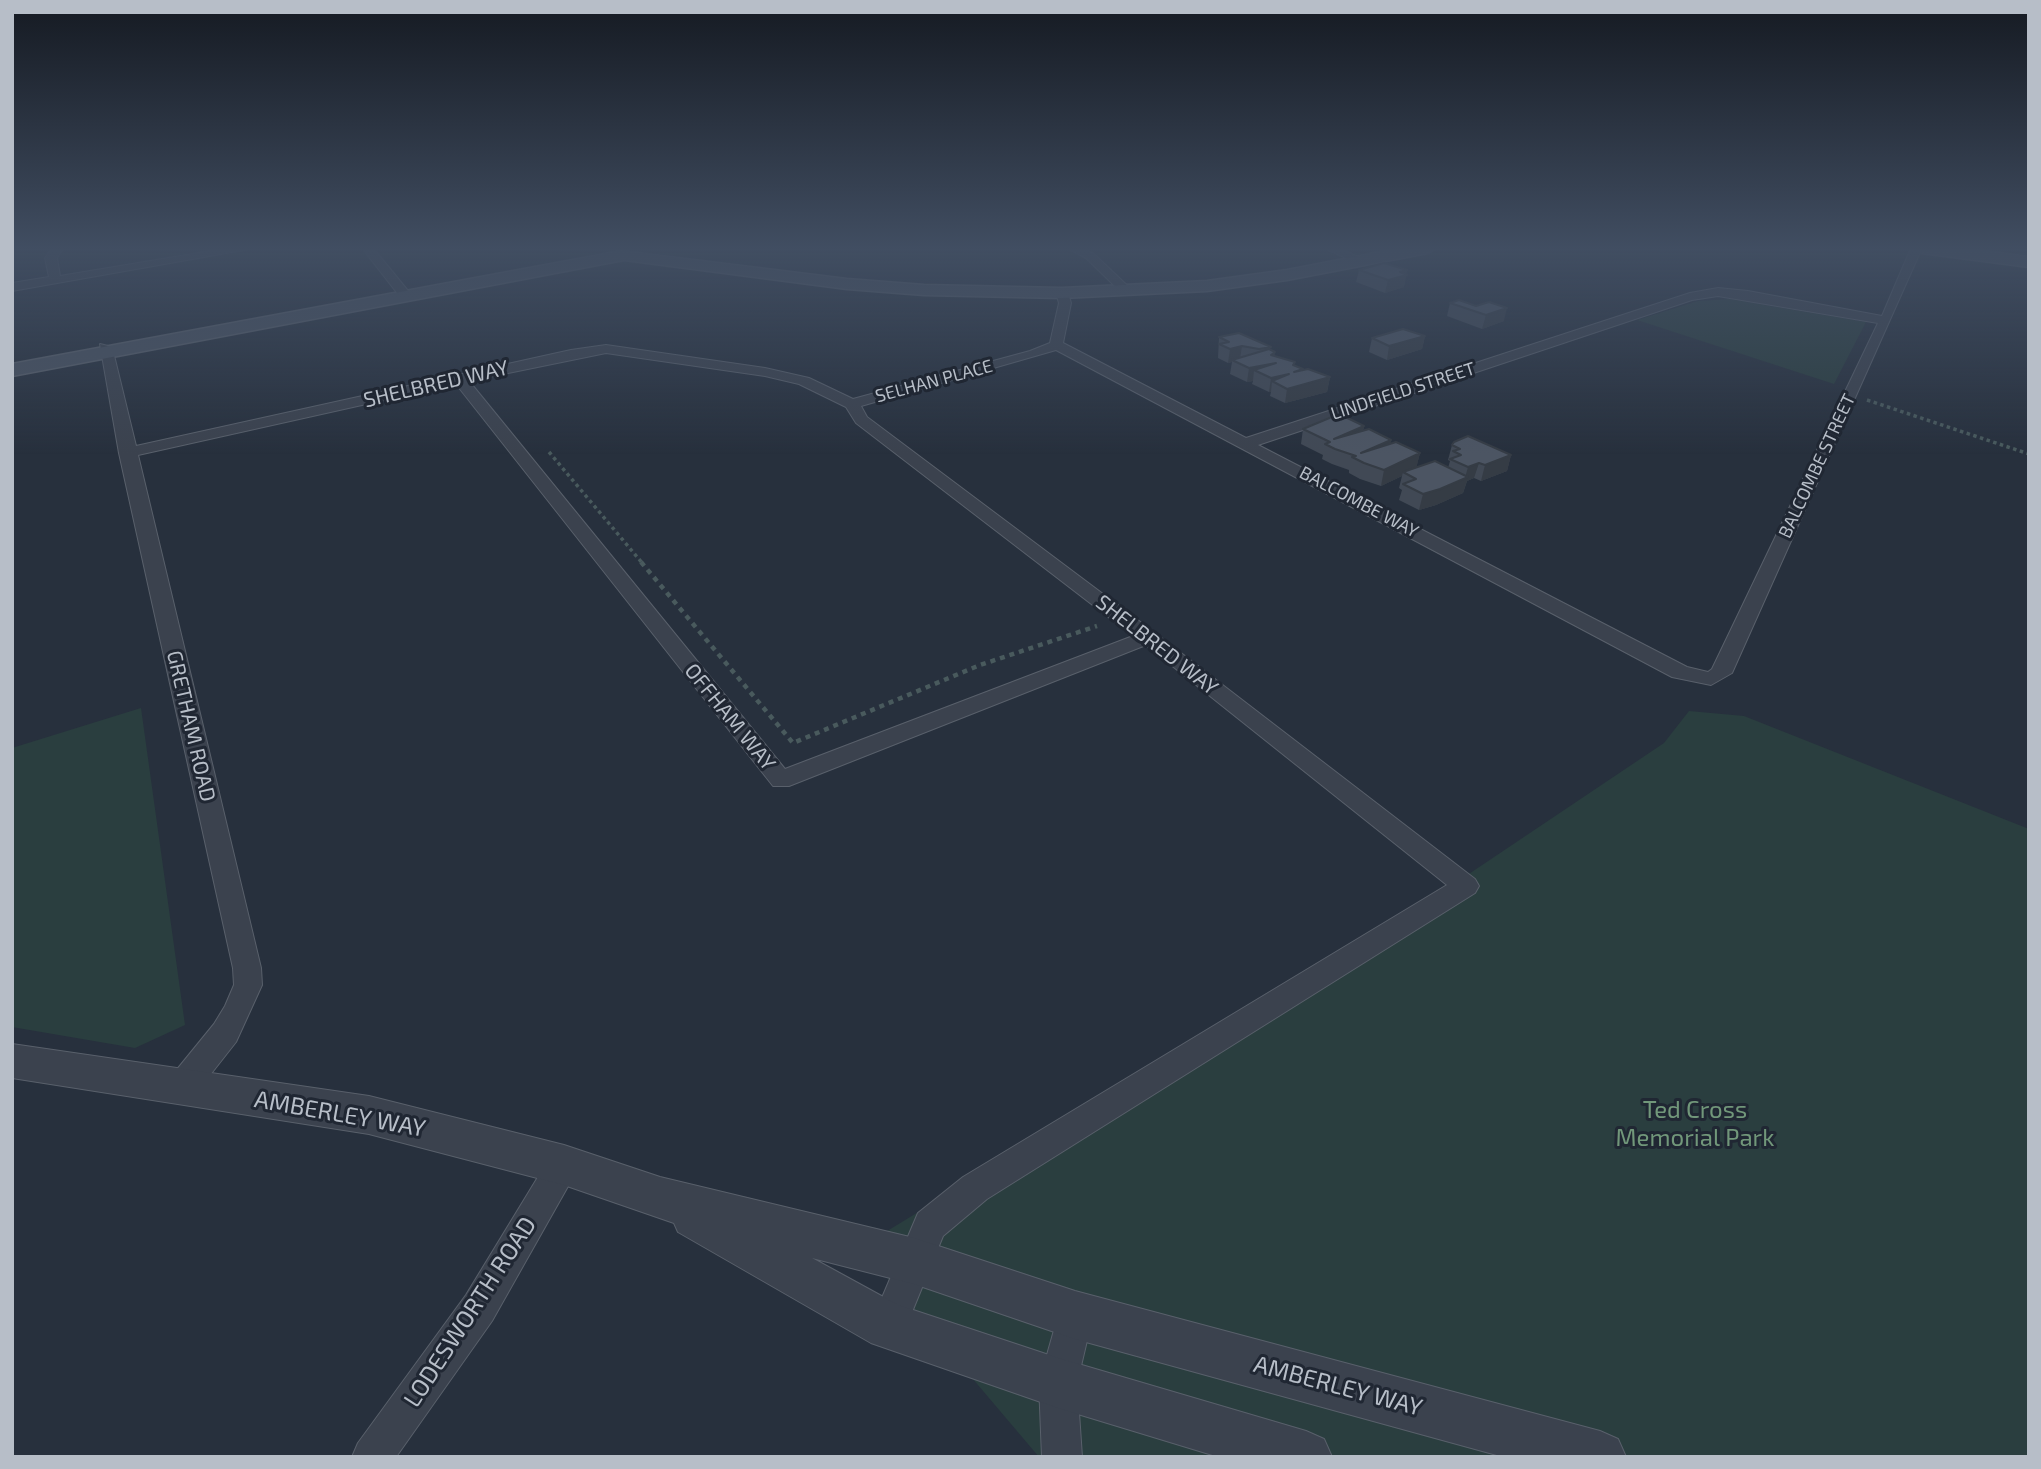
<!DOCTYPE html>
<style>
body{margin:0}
#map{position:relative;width:2041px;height:1469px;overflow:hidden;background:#27303d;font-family:"Exo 2",sans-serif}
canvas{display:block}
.frame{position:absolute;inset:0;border:14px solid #b7bec8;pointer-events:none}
</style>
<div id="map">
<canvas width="2041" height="1469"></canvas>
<div class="frame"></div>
</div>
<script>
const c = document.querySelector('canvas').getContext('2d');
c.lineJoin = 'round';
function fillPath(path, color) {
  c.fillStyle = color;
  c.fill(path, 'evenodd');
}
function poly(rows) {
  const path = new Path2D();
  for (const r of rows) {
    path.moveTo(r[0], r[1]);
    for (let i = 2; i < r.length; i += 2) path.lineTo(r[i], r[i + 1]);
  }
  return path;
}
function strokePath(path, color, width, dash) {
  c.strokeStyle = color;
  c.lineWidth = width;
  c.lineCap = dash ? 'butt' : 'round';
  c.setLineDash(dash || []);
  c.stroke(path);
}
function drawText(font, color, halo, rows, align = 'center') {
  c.font = font + ' "Exo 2",sans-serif';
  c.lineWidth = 6;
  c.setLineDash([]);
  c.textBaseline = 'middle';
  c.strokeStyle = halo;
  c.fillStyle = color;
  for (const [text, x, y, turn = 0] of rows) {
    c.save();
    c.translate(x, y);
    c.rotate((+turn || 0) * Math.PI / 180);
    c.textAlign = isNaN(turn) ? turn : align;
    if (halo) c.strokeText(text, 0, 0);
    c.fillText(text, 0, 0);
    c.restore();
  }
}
fillPath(poly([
 [1730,299,1770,306,1866,322,1834,384,1637,320,1698,301],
 [141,708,185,1025,135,1048,12,1027,12,748],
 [1689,711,1744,716,2029,829,2029,1457,1039,1457,861,1247,1442,892,1664,743]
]), '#2a3e3f');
const minor = poly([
 [52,248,63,248,57,258,60,276,228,248,255,248,12,291,12,283,49,277,45,258,52,248],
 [362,248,373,248,409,292,409,298,401,298,362,248],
 [1067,248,1082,248,1094,254,1133,291,1123,294,1086,258,1067,248],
 [1324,248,1339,248,1369,262,1359,264,1324,248],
 [1911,248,1922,248,1732,673,1711,685,1672,677,1056,350,861,406,867,417,1155,633,1475,879,1479,886,1475,893,987,1199,943,1236,901,1339,888,1344,875,1339,870,1326,918,1213,963,1177,1447,885,1146,645,789,786,773,786,456,384,138,455,261,968,262,985,236,1042,192,1098,181,1102,170,1098,165,1088,170,1078,214,1024,225,1006,234,985,233,968,119,453,100,344,112,347,136,446,571,350,606,345,765,368,809,378,853,399,1030,351,1050,343,1059,303,1056,293,1062,289,1068,293,1071,303,1063,343,1246,438,1690,293,1718,288,1748,291,1882,316,1911,248],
 [1718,296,1878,323,1712,669,1708,672,1687,667,1258,445,1692,300,1718,296],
 [606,353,765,376,799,384,846,407,856,423,1133,636,785,769,469,381,606,353],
 [564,1150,576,1154,580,1165,492,1321,396,1457,352,1457,358,1443,466,1295,552,1154,564,1150],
 [1075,1297,1088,1302,1093,1315,1077,1383,1082,1457,1042,1457,1039,1383,1062,1302,1075,1297]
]);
const tertiary = poly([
 [12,1044,369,1096,564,1145,660,1177,914,1238,1075,1291,1600,1431,1618,1439,1626,1457,1504,1457,1075,1339,914,1284,812,1258,898,1305,1058,1358,1306,1431,1324,1439,1332,1457,1219,1457,1058,1408,871,1343,678,1232,674,1223,564,1185,369,1134,12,1078,12,1044]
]);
const secondary = poly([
 [1401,248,1436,248,1428,253,1287,280,1207,291,1062,298,924,295,847,289,624,260,12,376,12,364,621,251,847,279,924,285,1062,288,1207,281,1287,270,1401,248],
 [1913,248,1961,248,2029,257,2029,267,1921,253,1913,248]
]);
strokePath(minor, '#59606b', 2);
strokePath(tertiary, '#59606b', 2);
strokePath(secondary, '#59606b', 3);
strokePath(poly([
 [1867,400,2029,454],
 [549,452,643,564]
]), '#495a5d', 3.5, [3.5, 3.5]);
strokePath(poly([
 [641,562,793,743,980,665,1097,626]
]), '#495a5d', 4.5, [5, 5]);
fillPath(minor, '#3b424e');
fillPath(tertiary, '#3b424e');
fillPath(secondary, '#495260');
fillPath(poly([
 [1359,270,1407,270,1404,287,1385,293,1356,282],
 [1450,303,1504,321,1482,329,1447,316],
 [1425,336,1422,349,1387,360,1369,352,1372,338],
 [1219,337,1270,349,1275,352,1274,356,1303,370,1330,377,1327,392,1285,403,1270,396,1271,392,1269,392,1252,384,1253,381,1247,382,1230,374,1232,362,1228,363,1218,358],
 [1364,426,1363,431,1391,440,1390,444,1420,453,1416,468,1448,468,1450,461,1448,460,1452,445,1511,455,1507,471,1481,481,1474,478,1467,481,1463,493,1436,505,1419,510,1399,500,1402,490,1399,488,1402,476,1381,486,1360,479,1349,473,1349,470,1332,464,1322,459,1323,455,1301,444,1303,429]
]), '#414955');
fillPath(poly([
 [1407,270,1404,287,1385,293,1388,280,1400,272],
 [1507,308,1504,321,1482,329,1486,315],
 [1425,336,1422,349,1387,360,1389,346],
 [1242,346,1240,359,1232,360,1232,362,1228,363,1230,349],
 [1275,352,1273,364,1289,374,1272,381,1271,392,1269,392,1271,378,1254,370,1253,381,1247,382,1249,368],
 [1330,377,1327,392,1285,403,1287,389],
 [1364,426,1361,441,1334,439],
 [1391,440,1388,455,1361,453],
 [1420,453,1416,469,1403,472,1402,476,1381,486,1384,470],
 [1511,455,1507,471,1481,481,1485,465],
 [1479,463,1474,478,1467,481,1463,493,1436,505,1419,510,1423,494,1465,478,1468,467]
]), '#353c45');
const building = poly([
 [1384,263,1407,270,1400,272,1407,275,1388,280,1359,270,1384,263],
 [1459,300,1476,306,1489,302,1507,308,1486,315,1450,303,1459,300],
 [1403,329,1425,336,1389,346,1372,338,1403,329],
 [1239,333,1271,347,1259,349,1242,346,1230,349,1219,344,1229,342,1219,337,1239,333],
 [1269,349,1275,352,1271,355,1295,362,1293,365,1303,369,1294,372,1308,369,1330,377,1287,389,1272,381,1289,374,1271,378,1254,370,1276,363,1249,368,1232,360,1269,349],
 [1339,414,1364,426,1334,439,1369,429,1391,440,1361,453,1396,442,1420,453,1384,470,1364,463,1352,457,1356,456,1335,449,1325,444,1330,442,1303,429,1339,414],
 [1468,436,1511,455,1485,465,1479,463,1468,467,1450,459,1461,455,1453,451,1460,449,1452,445,1454,442,1468,436],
 [1435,461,1468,477,1440,489,1423,494,1403,484,1416,479,1403,472,1435,461]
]);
fillPath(building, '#4c5563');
strokePath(building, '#353c45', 2);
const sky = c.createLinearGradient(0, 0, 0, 454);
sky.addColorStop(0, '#151a22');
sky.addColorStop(0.55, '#414e62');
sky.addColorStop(1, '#414e6200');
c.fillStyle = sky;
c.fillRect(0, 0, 2041, 454);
drawText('18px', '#b7bec8', '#202733', [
 ["SELHAN PLACE",934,381,-15],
 ["LINDFIELD STREET",1403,391,-18],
 ["BALCOMBE STREET",1817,466,-65],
 ["BALCOMBE WAY",1359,502,28]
]);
drawText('21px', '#b7bec8', '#202733', [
 ["SHELBRED WAY",436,384,-13],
 ["SHELBRED WAY",1157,645,38],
 ["OFFHAM WAY",730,717,51],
 ["GRETHAM ROAD",191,726,77]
]);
drawText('24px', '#71977a', '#202733', [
 ["Ted Cross",1695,1110],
 ["Memorial Park",1695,1138]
]);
drawText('24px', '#b7bec8', '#202733', [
 ["AMBERLEY WAY",340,1114,10],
 ["LODESWORTH ROAD",470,1312,-57],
 ["AMBERLEY WAY",1338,1386,15]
]);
</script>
